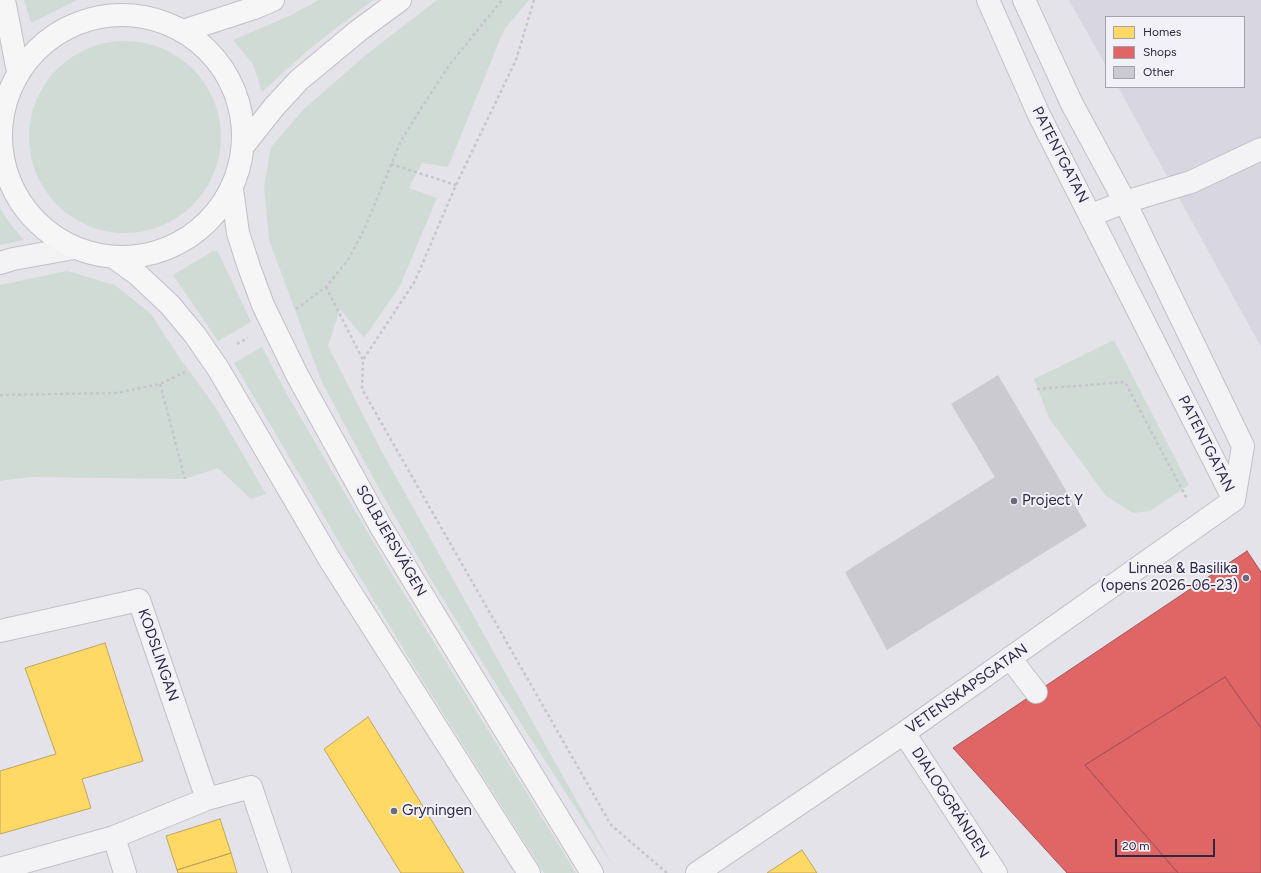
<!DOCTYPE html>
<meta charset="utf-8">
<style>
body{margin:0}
#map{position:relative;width:1261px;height:873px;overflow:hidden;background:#e4e3e9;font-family:Figtree,sans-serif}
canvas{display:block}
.legend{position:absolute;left:1105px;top:16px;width:140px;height:72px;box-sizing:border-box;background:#f2f1f8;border:1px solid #a3a1b0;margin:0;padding:5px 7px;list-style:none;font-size:12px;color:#2d2844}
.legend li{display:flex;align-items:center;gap:8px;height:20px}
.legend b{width:20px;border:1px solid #a3a1b0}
.scale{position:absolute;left:1115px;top:839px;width:100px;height:18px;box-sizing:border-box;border:2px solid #2d2844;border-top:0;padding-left:5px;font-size:12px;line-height:14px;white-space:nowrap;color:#2d2844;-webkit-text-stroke:3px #f2f1f8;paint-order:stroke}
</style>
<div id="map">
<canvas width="1261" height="873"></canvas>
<ul class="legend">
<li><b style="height:11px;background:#ffd966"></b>Homes</li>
<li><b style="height:11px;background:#e06666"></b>Shops</li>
<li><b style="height:11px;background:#cbcad1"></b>Other</li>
</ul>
<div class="scale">20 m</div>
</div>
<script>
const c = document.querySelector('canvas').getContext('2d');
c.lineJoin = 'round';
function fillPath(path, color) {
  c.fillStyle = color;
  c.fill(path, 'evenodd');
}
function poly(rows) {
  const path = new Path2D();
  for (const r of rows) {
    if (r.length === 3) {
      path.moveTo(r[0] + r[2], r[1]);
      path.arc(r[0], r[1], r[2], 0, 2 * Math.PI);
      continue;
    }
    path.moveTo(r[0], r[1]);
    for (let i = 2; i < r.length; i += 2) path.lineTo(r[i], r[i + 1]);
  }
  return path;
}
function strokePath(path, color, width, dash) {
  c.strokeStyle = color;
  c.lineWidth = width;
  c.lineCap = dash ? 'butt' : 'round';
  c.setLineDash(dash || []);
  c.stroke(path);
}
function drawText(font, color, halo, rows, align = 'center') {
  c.font = font + ' Figtree,sans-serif';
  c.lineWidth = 4;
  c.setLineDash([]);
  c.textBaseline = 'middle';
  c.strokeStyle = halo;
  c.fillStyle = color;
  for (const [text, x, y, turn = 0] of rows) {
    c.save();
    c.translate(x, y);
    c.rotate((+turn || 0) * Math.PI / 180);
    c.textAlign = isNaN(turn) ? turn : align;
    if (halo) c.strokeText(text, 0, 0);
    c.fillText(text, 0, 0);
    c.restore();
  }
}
fillPath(poly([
 [1069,0,1261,0,1261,347,1118,87,1244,87,1244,17,1106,17,1106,66]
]), '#d8d6e1');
fillPath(poly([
 [24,0,77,0,31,23],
 [319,0,373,0,308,50,262,92,253,64,233,40,289,16],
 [437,0,529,0,504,30,448,167,422,163,409,188,437,198,400,286,364,338,340,309,328,346,381,450,613,866,500,691,430,578,366,465,321,380,269,240,264,186,271,147,303,110,367,54],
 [125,137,96],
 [0,208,8,221,24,240,0,245],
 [213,251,217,251,220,256,251,322,218,341,173,275],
 [67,271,115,285,151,314,177,354,216,408,266,494,251,499,218,468,185,479,31,477,0,481,0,285],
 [1114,340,1189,485,1150,511,1133,513,1106,496,1049,418,1034,379],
 [262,347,288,396,395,579,576,873,544,873,424,683,346,554,234,363]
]), '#d1dbd6');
const homes = poly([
 [105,643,143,761,82,779,91,808,0,834,0,771,56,754,25,668,105,643],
 [368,717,464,873,401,873,324,749,368,717],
 [220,819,231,853,177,870,166,836,220,819],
 [802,850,817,873,767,873,802,850],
 [231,853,237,873,178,873,177,870,231,853]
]);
fillPath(homes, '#ffd966');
strokePath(homes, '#c0a45c', 1);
const shops = poly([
 [1247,551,1261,572,1261,728,1225,677,1085,765,1178,873,1067,873,953,748,1247,551],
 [1225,677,1261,728,1261,873,1178,873,1085,765,1225,677]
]);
fillPath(shops, '#e06666');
strokePath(shops, '#aa535c', 1);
fillPath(poly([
 [998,375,1087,526,887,650,845,572,995,477,951,404]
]), '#cbcad1');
const minor = poly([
 [988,0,1039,115,1234,500],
 [1024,0,1072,104,1125,202,1243,446,1234,500],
 [0,126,1,125],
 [1091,215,1125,202,1191,182,1261,149],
 [0,263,13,259,74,248],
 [0,631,139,600,207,799],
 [1010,658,1036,692],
 [904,733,996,873],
 [114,837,207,799,251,787,280,873],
 [0,869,114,837,125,873],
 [697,873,904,733,1234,500]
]);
const major = poly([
 [4,0,18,72],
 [122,136,121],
 [183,31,254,8,273,0],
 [244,145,274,107,299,80,358,31,400,0],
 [232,189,238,233,249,267,263,305,297,375,381,527,592,873],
 [115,258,137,274,170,305,195,335,219,370,330,560,529,873]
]);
strokePath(minor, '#c1c0c7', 24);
strokePath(major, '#c1bfc7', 24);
strokePath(poly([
 [534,0,516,60,456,185,415,281,363,360,362,389,611,825,667,873],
 [391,164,456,185],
 [326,287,363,360],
 [296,309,326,287,348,260,364,230,401,141,413,121,450,64,502,0],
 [237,344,248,338],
 [160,384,185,479],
 [1037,389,1125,382,1187,499],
 [0,395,116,393,160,384,185,372]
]), '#c6c4cc', 2.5, [3, 3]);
strokePath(minor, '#f3f3f5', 22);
strokePath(major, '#f6f6f7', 22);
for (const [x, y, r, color] of [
 [1014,501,4,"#6d697e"],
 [1246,578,4,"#6d697e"],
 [394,811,4,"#6d697e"]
]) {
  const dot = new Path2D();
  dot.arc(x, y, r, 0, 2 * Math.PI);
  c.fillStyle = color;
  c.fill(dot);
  strokePath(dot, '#f2f1f8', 1.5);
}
drawText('15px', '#2d2844', '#f2f1f8', [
 ["PATENTGATAN",1060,155,63],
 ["PATENTGATAN",1206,444,63],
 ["SOLBJERSVÄGEN",391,541,60],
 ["KODSLINGAN",158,655,71],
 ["VETENSKAPSGATAN",967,689,-35],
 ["DIALOGGRÄNDEN",950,803,57]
]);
drawText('15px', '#2d2844', '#f2f1f8', [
 ["Project Y",1022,501],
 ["Linnea & Basilika",1238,569,"right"],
 ["(opens 2026-06-23)",1238,586,"right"],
 ["Gryningen",402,811]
], 'left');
</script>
